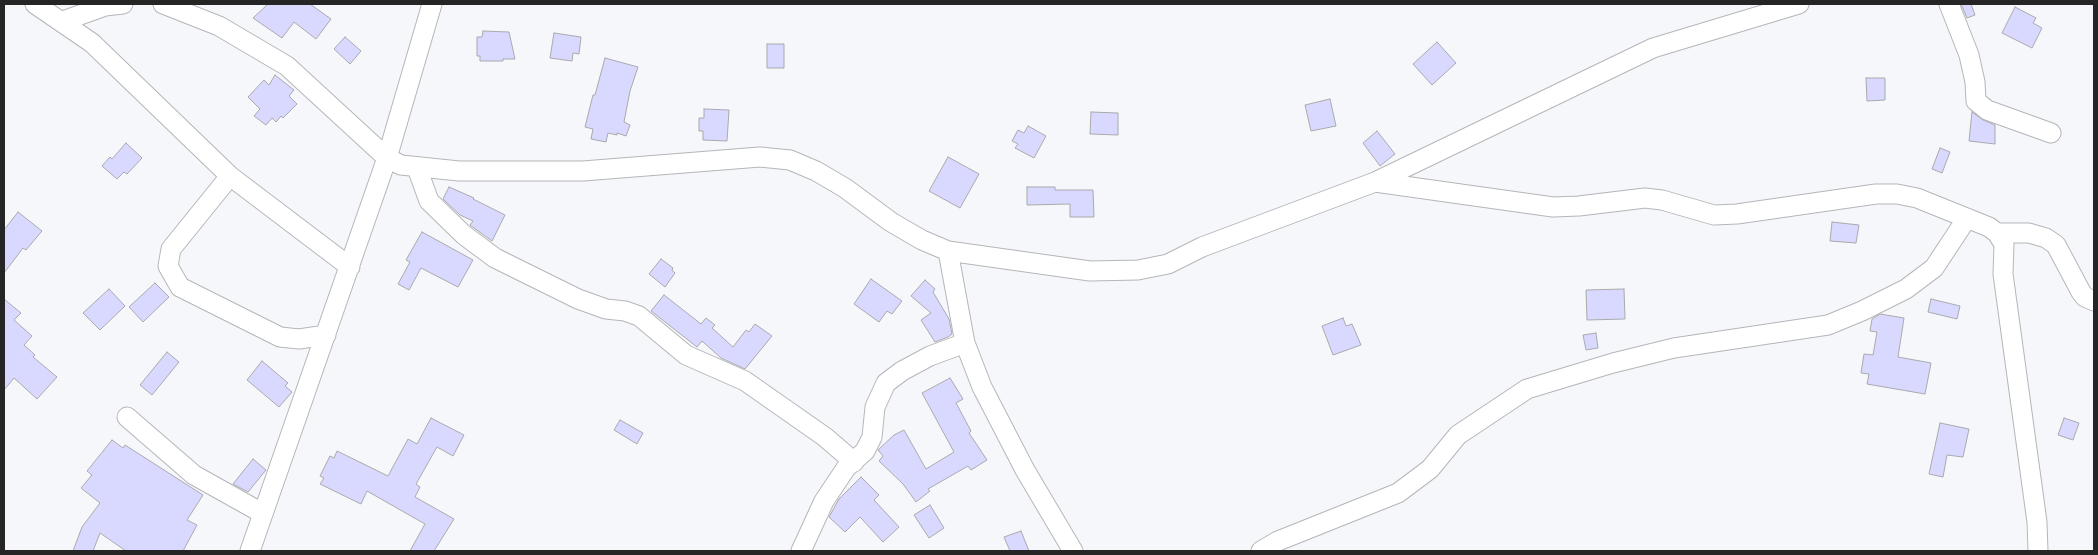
<!DOCTYPE html>
<style>
body{margin:0}
#map{position:relative;width:2098px;height:555px;overflow:hidden;background:#f6f7fa;font-family:"PT Sans",sans-serif}
canvas{display:block}
.frame{position:absolute;inset:0;border:5px solid #252526;pointer-events:none}
</style>
<div id="map">
<canvas width="2098" height="555"></canvas>
<div class="frame"></div>
</div>
<script>
const c = document.querySelector('canvas').getContext('2d');
c.lineJoin = 'round';
function fillPath(path, color) {
  c.fillStyle = color;
  c.fill(path, 'evenodd');
}
function poly(rows) {
  const path = new Path2D();
  for (const r of rows) {
    path.moveTo(r[0], r[1]);
    for (let i = 2; i < r.length; i += 2) path.lineTo(r[i], r[i + 1]);
  }
  return path;
}
function strokePath(path, color, width, dash) {
  c.strokeStyle = color;
  c.lineWidth = width;
  c.lineCap = dash ? 'butt' : 'round';
  c.setLineDash(dash || []);
  c.stroke(path);
}
const building = poly([
 [268,4,310,4,331,19,316,39,294,22,282,38,253,18,268,4],
 [1961,4,1971,4,1975,15,1967,18,1961,4],
 [2015,7,2036,18,2033,23,2042,28,2032,48,2002,33,2015,7],
 [483,31,509,32,515,59,503,59,503,61,480,61,480,56,477,56,477,37,482,37,483,31],
 [554,33,581,37,579,54,573,53,572,61,550,58,554,33],
 [345,37,361,51,350,64,334,49,345,37],
 [1437,42,1456,63,1432,85,1413,64,1437,42],
 [767,44,784,44,784,68,767,68,767,44],
 [605,58,638,67,630,91,624,122,630,125,626,136,617,133,617,135,608,133,606,142,591,139,593,129,585,127,593,95,595,95,605,58],
 [275,75,294,90,289,96,297,104,283,118,281,116,276,122,272,118,266,125,254,116,260,109,248,97,264,80,269,85,275,75],
 [1866,78,1885,78,1885,100,1867,101,1866,78],
 [1330,99,1336,126,1311,131,1305,105,1330,99],
 [704,109,729,110,727,141,703,140,703,131,699,131,699,118,704,118,704,109],
 [1091,112,1118,113,1118,135,1090,134,1091,112],
 [1972,112,1983,120,1995,125,1995,144,1969,141,1972,112],
 [1028,126,1046,136,1034,158,1015,148,1018,144,1012,141,1018,130,1024,133,1028,126],
 [1377,131,1395,154,1380,166,1363,143,1377,131],
 [126,143,142,158,127,174,124,172,117,179,102,166,110,157,112,159,126,143],
 [1940,148,1950,152,1942,173,1932,169,1940,148],
 [948,157,979,174,960,208,929,191,948,157],
 [449,187,474,198,473,199,505,215,492,241,470,225,473,221,460,215,443,199,449,187],
 [1027,187,1055,187,1055,190,1093,190,1094,217,1070,217,1070,204,1027,205,1027,187],
 [18,212,42,231,26,250,23,248,4,273,4,230,18,212],
 [1832,222,1859,225,1856,243,1830,241,1832,222],
 [422,232,473,260,458,287,421,268,409,290,398,284,410,262,406,260,422,232],
 [661,259,673,268,672,270,675,273,665,287,649,274,661,259],
 [871,279,902,301,892,314,887,311,879,322,854,304,871,279],
 [925,280,935,289,933,292,949,319,952,334,948,337,935,342,921,320,931,313,911,296,925,280],
 [155,283,169,297,143,322,129,307,155,283],
 [109,289,125,306,100,330,83,313,109,289],
 [1624,289,1625,319,1587,320,1586,290,1624,289],
 [664,295,701,324,706,318,715,325,712,328,733,347,746,330,749,332,755,324,772,336,745,369,721,358,702,341,697,347,651,311,664,295],
 [4,299,21,313,14,320,32,336,24,345,35,355,33,357,57,377,37,399,14,378,4,390,4,299],
 [1931,299,1960,306,1957,319,1928,312,1931,299],
 [1880,314,1904,318,1898,357,1931,363,1925,394,1867,384,1869,374,1861,373,1864,354,1873,355,1877,332,1870,331,1872,319,1880,314],
 [1343,318,1346,326,1352,324,1361,345,1333,355,1322,326,1343,318],
 [1596,333,1598,348,1586,350,1583,335,1596,333],
 [167,352,179,362,152,395,140,385,167,352],
 [262,361,288,383,285,386,292,392,279,407,247,380,262,361],
 [950,378,963,399,956,403,971,431,969,433,987,460,971,470,968,466,928,489,930,491,916,502,903,484,879,461,883,456,878,450,894,435,904,430,926,469,954,452,922,393,950,378],
 [431,418,464,435,453,456,437,447,416,484,420,487,415,497,454,519,434,551,410,551,425,524,367,491,361,504,320,484,324,478,320,476,330,456,334,458,337,451,388,476,408,439,417,444,431,418],
 [2064,418,2079,423,2073,440,2058,435,2064,418],
 [620,420,643,433,637,444,614,430,620,420],
 [1940,423,1969,429,1963,457,1947,455,1943,477,1929,474,1940,423],
 [112,440,123,448,125,445,203,495,187,520,197,525,183,551,126,551,100,533,93,551,73,551,82,527,100,503,81,488,92,475,87,471,112,440],
 [253,459,266,470,248,492,233,484,253,459],
 [861,477,879,495,874,500,899,527,883,542,860,517,845,532,829,517,839,499,861,477],
 [930,505,944,528,929,538,914,515,930,505],
 [1021,531,1029,551,1010,551,1004,537,1021,531]
]);
fillPath(building, '#d9d9ff');
strokePath(building, '#a9a9ad', 1);
const minor = poly([
 [35,4,92,43,230,176,350,267],
 [163,4,219,26,287,66,387,158,401,165,459,171,583,171,760,157,790,160,816,171,845,188,891,222,922,240,948,251,1090,271,1138,270,1168,264,1202,247,1375,182,1653,48,1799,4],
 [1949,4,1969,55,1975,82,1976,101,1987,110,2051,133],
 [63,21,105,6,123,4],
 [417,168,429,201,464,235,495,258,578,299,606,309,625,311,639,316,686,355,745,381,825,437,854,462],
 [230,176,171,249,168,266,180,287,280,337,299,339,326,335],
 [1375,182,1553,207,1579,206,1645,198,1662,200,1714,215,1737,214,1876,194,1897,194,1917,198,1989,227,1997,233,2004,244,2003,274,2037,522,2038,551],
 [1997,233,2029,233,2046,238,2056,245,2081,292,2085,297,2094,301],
 [948,251,965,343,982,387,1025,470,1073,551],
 [127,417,194,475,262,513],
 [250,551,387,158,432,4],
 [801,551,824,501,846,468,865,451,872,437,875,407,886,383,902,371,930,356,965,343],
 [1261,551,1278,541,1398,493,1430,469,1458,435,1527,389,1613,363,1674,348,1828,325,1862,311,1906,289,1934,268,1967,218]
]);
strokePath(minor, '#b5b6b9', 21);
strokePath(minor, '#fff', 19);
</script>
